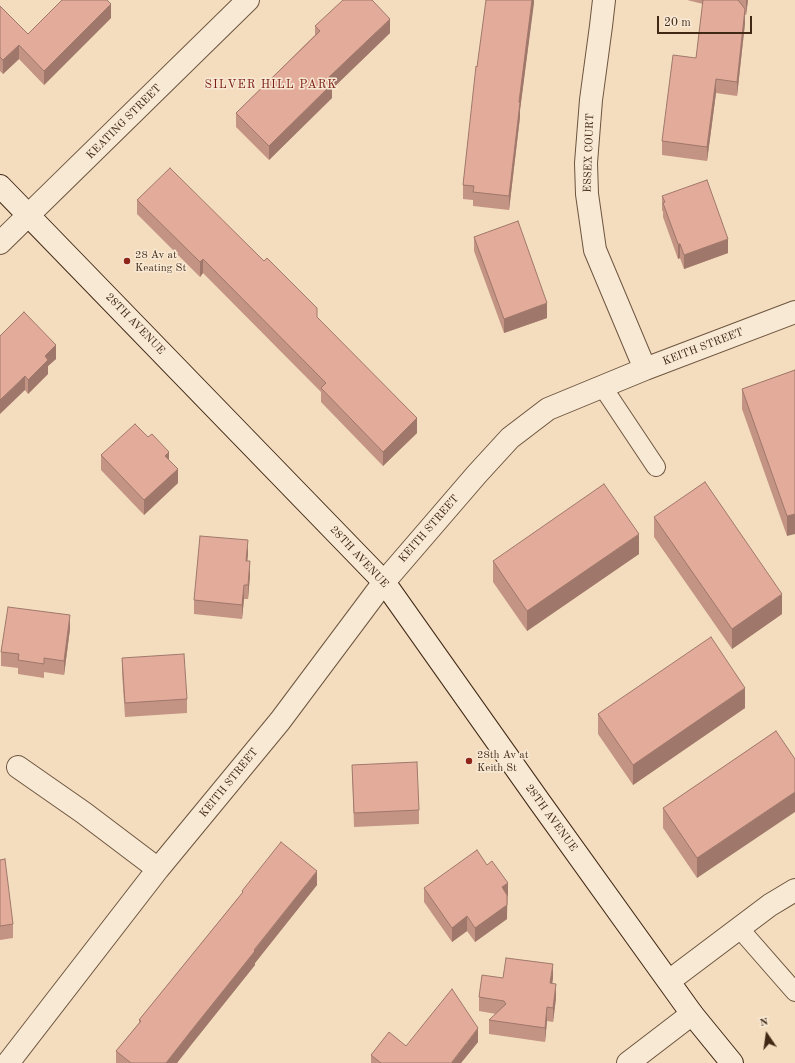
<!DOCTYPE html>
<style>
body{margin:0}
#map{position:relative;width:795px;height:1063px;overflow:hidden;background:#f4ddbe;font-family:"Old Standard TT",serif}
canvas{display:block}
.north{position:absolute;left:747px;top:1015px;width:40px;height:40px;-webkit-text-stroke:3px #f8e9d5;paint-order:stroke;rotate:347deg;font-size:11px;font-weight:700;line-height:16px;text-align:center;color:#402815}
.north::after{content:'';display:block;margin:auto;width:14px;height:18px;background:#402815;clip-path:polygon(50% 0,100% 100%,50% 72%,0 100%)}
.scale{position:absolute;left:657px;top:16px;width:95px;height:18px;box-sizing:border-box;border:2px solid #402815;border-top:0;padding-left:5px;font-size:12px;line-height:14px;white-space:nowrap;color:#402815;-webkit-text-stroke:3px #f8e9d5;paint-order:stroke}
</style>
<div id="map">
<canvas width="795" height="1063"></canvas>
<div class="north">N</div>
<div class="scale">20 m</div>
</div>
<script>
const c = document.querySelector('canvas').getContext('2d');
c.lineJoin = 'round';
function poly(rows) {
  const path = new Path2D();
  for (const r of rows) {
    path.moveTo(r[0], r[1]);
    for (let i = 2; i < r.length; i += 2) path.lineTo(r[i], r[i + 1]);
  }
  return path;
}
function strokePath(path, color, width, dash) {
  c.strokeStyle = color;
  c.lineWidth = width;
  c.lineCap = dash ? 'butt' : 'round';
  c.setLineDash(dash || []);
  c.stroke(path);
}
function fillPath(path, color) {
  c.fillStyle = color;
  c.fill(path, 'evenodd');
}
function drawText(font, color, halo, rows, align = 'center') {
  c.font = font + ' "Old Standard TT",serif';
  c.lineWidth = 3;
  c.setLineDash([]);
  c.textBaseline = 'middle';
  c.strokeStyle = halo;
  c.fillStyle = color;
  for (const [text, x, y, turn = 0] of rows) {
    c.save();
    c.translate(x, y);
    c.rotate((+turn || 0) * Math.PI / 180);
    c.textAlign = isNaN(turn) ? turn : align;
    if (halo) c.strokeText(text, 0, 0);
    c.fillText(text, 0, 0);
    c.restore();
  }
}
const lane = poly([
 [602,386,656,467],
 [739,928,795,992]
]);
const street = poly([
 [604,0,601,26,591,100,586,163,587,194,595,250,645,369],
 [0,243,248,0],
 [18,767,84,813,158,869],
 [669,981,770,905,795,890],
 [8,1063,158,869,280,721,384,582,477,474,510,438,548,409,645,369,795,312],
 [628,1063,692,1014]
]);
const secondary = poly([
 [0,186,384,582,539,801,692,1014,732,1063]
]);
strokePath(lane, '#6d553f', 20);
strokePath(street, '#6d553f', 24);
strokePath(secondary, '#402815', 24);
strokePath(lane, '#f8e9d5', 18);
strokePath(street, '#f8e9d5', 22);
strokePath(secondary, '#f8e9d5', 22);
fillPath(poly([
 [534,0,520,110,520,117,509,210,473,206,473,200,463,199,463,185,477,67],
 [687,0,748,0,746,15,745,15,745,23,737,96,716,93,707,161,662,155,662,141,696,58,703,4],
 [0,6,28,34,111,18,44,85,19,59,3,74,0,71],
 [315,26,390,33,332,89,332,98,269,160,236,127,236,113,315,35],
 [662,196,728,253,684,269,680,258,678,259,663,217,663,212,662,210],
 [137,200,317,317,417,433,383,466,321,402,321,392,203,273,200,277,137,214],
 [474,237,547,318,504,333,474,251],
 [0,336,56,359,48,366,48,374,28,394,25,390],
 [795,370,787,536,742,409,742,389],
 [101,455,169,460,178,483,144,515,101,470],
 [654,517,782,614,732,649,654,537],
 [248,554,247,561,250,575,248,599,244,599,242,619,194,614,194,600],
 [639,554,527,631,493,582,493,561],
 [70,629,64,675,44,672,44,678,18,674,18,668,1,666,1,652],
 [122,658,187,699,187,713,125,717,122,672],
 [745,708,633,785,598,734,598,714],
 [776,731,697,878,663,828,663,808],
 [352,765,419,810,419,824,354,827],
 [0,860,13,924,13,938,0,940],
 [487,865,508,883,507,919,475,942,467,931,452,942,424,902,424,888],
 [317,885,255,963,255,965,191,1045,177,1063,116,1063,116,1051,139,1023,139,1020,242,893,242,891],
 [503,978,553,978,552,984,556,998,553,1022,547,1021,545,1042,489,1034,489,1020,496,1014,479,1011,479,997],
 [478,1042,461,1063,371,1063,371,1055]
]), '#c39384');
fillPath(poly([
 [532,0,534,0,534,3,520,110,520,117,509,210,509,196,519,102],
 [746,0,748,0,746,15],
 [111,4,111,18,44,85,44,71],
 [745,9,745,23,737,96,737,82],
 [390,19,390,33,332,89,332,98,269,160,269,146,327,79],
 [19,45,19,59,3,74,3,60],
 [716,79,716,93,707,161,707,147],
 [728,239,728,253,684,269,684,255],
 [678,244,680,244,680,258,678,259],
 [203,259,203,273,200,277,200,262],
 [547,303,547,318,504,333,504,319],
 [56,345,56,359,48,366,48,374,28,394,28,380,45,356],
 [25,376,25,390,0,414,0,400],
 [417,418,417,433,383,466,383,452],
 [169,452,169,466,165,456],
 [178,469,178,483,144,515,144,500],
 [795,514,795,534,787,536,787,516],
 [639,534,639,554,527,631,527,611],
 [248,540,248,554,246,575,246,561],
 [250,561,250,575,248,599,248,585],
 [244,585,244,599,242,619,242,605],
 [782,594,782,614,732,649,732,629],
 [70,615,70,629,64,675,64,661],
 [745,688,745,708,633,785,633,765],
 [795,792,795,812,697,878,697,858],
 [317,871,317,885,255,963,255,965,191,1045,177,1063,166,1063,191,1031],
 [508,883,508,897,502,887],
 [507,905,507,919,475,942,475,928],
 [467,916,467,931,452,942,452,928],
 [553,964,553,978,550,997,550,983],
 [556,984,556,998,553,1022,553,1008],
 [547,1007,547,1021,545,1042,545,1028],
 [478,1028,478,1042,461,1063,452,1063]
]), '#9f786b');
const building = poly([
 [62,0,107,0,111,4,44,71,19,45,3,60,0,57,0,6,28,34,62,0],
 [343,0,372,0,390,19,327,79,332,84,269,146,236,113,320,31,315,26,343,0],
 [486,0,532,0,519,102,520,103,509,196,473,192,474,186,463,185,476,66,477,67,486,0],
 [703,0,738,0,745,9,737,82,716,79,707,147,662,141,673,55,696,58,703,0],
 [170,168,264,261,267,258,317,308,317,317,417,418,383,452,321,388,326,383,203,259,200,262,137,200,170,168],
 [707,180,728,239,684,255,680,244,678,244,663,203,665,202,662,196,707,180],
 [518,221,547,303,504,319,474,237,518,221],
 [24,312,56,345,45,356,48,360,28,380,25,376,0,400,0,336,24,312],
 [795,370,795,514,787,516,742,389,795,370],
 [135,424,148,437,152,434,169,452,165,456,178,469,144,500,101,455,135,424],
 [705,482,782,594,732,629,654,517,705,482],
 [604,484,639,534,527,611,493,561,604,484],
 [200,536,248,540,246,561,250,561,248,585,244,585,242,605,194,600,200,536],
 [8,607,70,615,64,661,44,658,44,664,18,660,19,654,1,652,8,607],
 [711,637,745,688,633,765,598,714,711,637],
 [184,654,187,699,125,703,122,658,184,654],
 [776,731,795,759,795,792,697,858,663,808,776,731],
 [417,762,419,810,354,813,352,765,417,762],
 [281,842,317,871,254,950,255,951,191,1031,166,1063,131,1063,116,1051,141,1021,139,1020,243,892,242,891,281,842],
 [477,850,487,865,492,861,508,883,502,887,507,895,507,905,475,928,467,916,452,928,424,888,477,850],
 [5,859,13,924,0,926,0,860,5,859],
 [506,958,553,964,550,983,556,984,553,1008,547,1007,545,1028,489,1020,506,1004,504,1001,479,997,482,975,503,978,506,958],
 [452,989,478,1028,452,1062,453,1063,381,1063,371,1055,389,1032,406,1046,452,989]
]);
fillPath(building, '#e3ab99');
strokePath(building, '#9f786b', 1);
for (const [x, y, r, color] of [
 [127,261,4,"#8f2418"],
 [469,761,4,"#8f2418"]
]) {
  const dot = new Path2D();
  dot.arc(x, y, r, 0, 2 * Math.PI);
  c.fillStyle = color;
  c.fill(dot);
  strokePath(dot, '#f8e9d5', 1.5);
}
drawText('11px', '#402815', '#f8e9d5', [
 ["KEATING STREET",124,122,-45],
 ["ESSEX COURT",589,153,-88],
 ["28TH AVENUE",135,324,46],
 ["KEITH STREET",703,347,-21],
 ["KEITH STREET",429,529,-49],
 ["28TH AVENUE",359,557,47],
 ["KEITH STREET",229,783,-51],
 ["28TH AVENUE",551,818,54]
]);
drawText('11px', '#402815', '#f8e9d5', [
 ["28 Av at",135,255],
 ["Keating St",135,268],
 ["28th Av at",477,755],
 ["Keith St",477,768]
], 'left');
c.letterSpacing = '1px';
drawText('12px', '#7a1f14', '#f8e9d5', [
 ["SILVER HILL PARK",271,85]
]);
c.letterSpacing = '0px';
</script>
